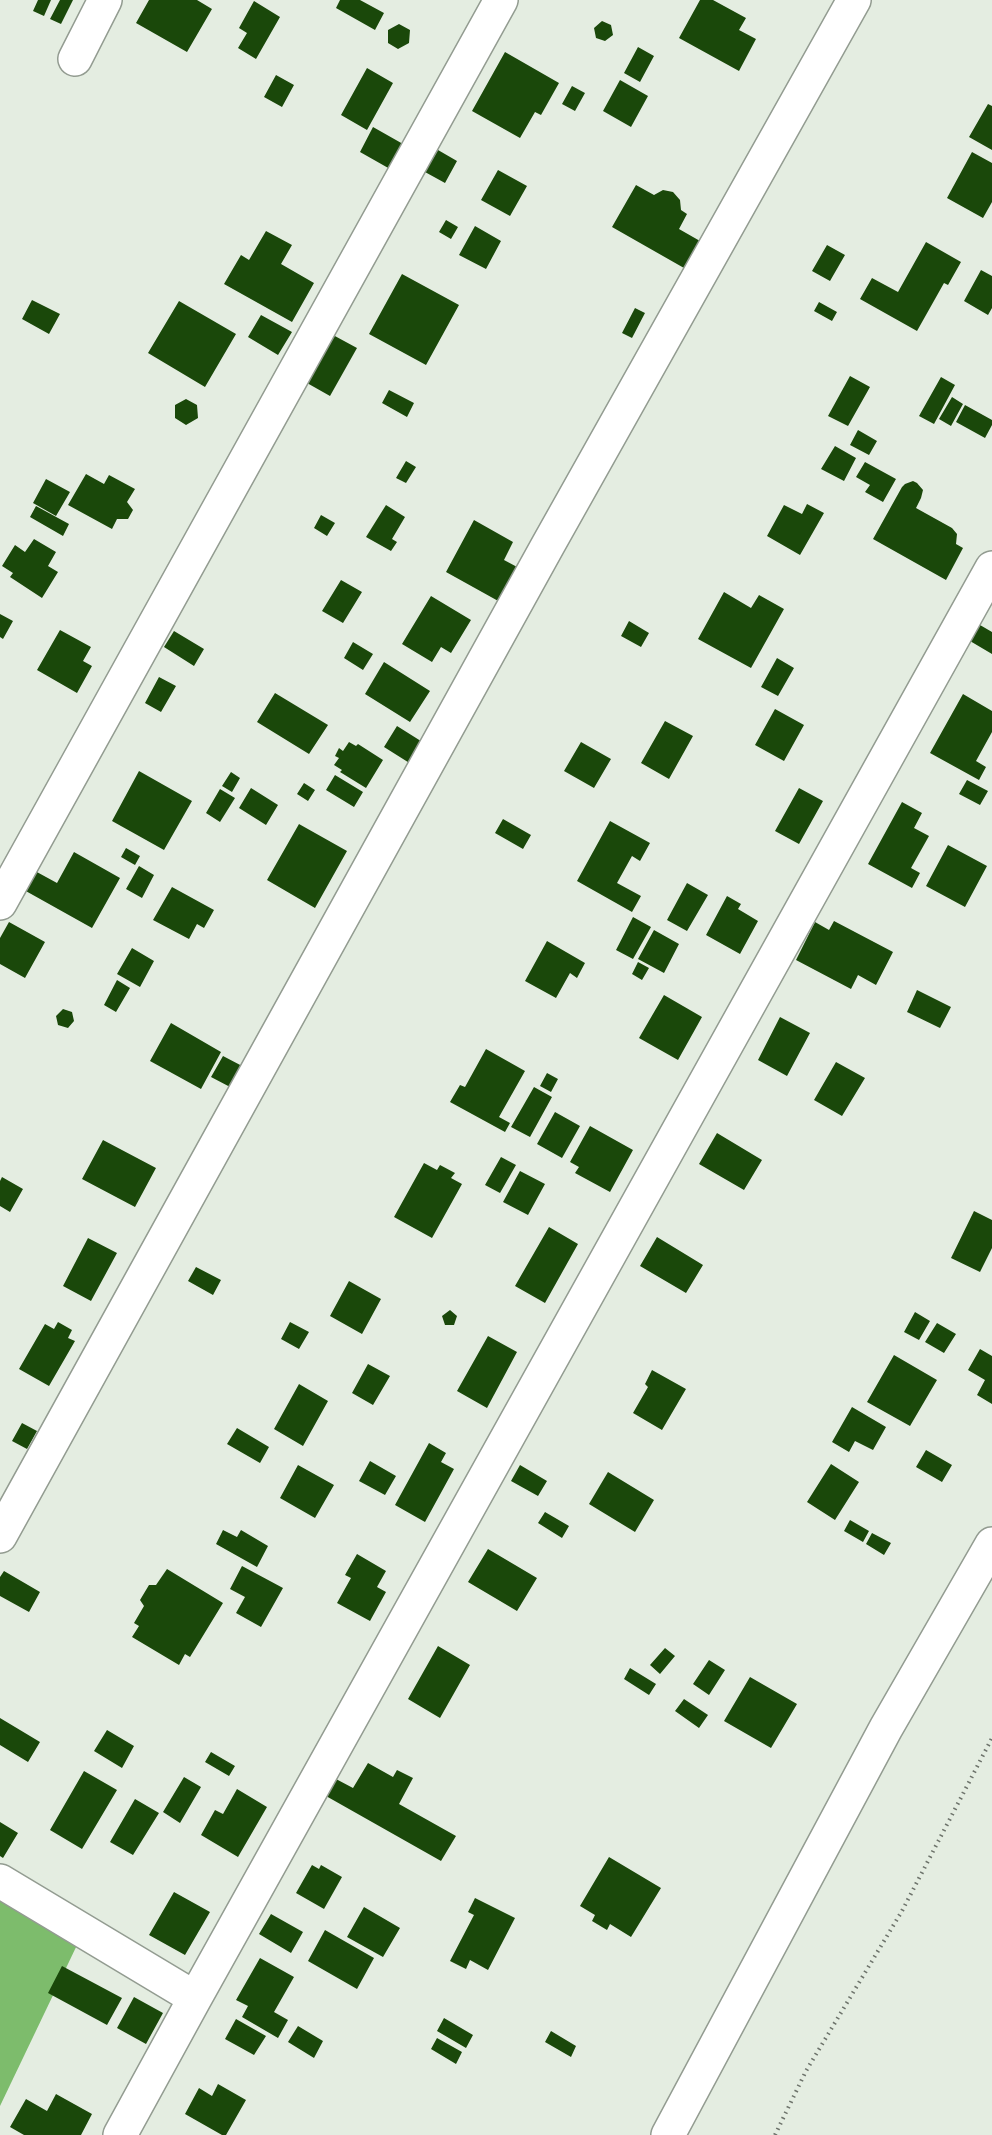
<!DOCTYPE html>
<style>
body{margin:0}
canvas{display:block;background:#e4ede1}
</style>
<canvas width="992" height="2135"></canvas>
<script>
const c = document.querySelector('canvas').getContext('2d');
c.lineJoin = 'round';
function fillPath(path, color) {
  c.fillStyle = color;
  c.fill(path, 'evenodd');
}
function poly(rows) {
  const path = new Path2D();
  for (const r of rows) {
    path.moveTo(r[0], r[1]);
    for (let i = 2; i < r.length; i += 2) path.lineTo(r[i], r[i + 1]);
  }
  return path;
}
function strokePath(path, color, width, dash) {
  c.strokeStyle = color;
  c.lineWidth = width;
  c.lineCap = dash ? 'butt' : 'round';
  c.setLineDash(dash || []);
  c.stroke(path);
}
fillPath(poly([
 [0,1900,78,1943,0,2106]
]), '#7dbc6c');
fillPath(poly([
 [38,0,51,0,44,16,33,11],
 [60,0,73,0,61,24,50,19],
 [149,0,197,0,212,9,187,52,136,23],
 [340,0,360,0,384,13,375,30,336,8],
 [700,0,713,0,746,18,739,30,756,39,739,71,679,38],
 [254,1,280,17,256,59,238,48,247,33,239,28],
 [602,21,611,25,613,35,605,41,596,38,594,28],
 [399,24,410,30,409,43,398,49,388,43,388,30],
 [638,47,654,56,640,82,624,73],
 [505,52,559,83,541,115,535,112,520,138,472,111],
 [367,68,393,83,367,130,341,115],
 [276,75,294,85,282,107,264,97],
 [620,80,648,96,631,127,603,111],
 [572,86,585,93,575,111,562,104],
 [988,104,992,106,992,150,969,137],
 [373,127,403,144,390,169,360,152],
 [438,150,457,161,445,183,425,172],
 [972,152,992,163,992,202,983,218,947,198],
 [498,170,527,186,510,216,481,200],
 [636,185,654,195,663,190,673,192,680,200,681,210,687,214,679,229,700,241,684,268,612,227],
 [446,220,458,227,451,239,439,232],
 [475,226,501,241,486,269,459,255],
 [266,231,292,245,281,264,314,283,292,322,224,284,241,255,249,260],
 [926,242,961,262,948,285,944,283,917,331,860,299,872,278,898,292],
 [827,245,845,255,830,281,812,271],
 [981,270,992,276,992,308,988,315,964,301],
 [402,274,459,305,426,365,369,334],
 [32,300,60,314,49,334,22,319],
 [179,301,236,334,205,387,148,353],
 [819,302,837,312,832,321,814,311],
 [635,308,645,313,632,338,622,333],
 [261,315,292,332,278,355,248,337],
 [333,335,357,348,330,396,307,383],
 [850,376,870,387,848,426,828,416],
 [941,377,955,385,934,424,919,416],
 [389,390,414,403,407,417,382,403],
 [952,397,963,404,951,426,939,419],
 [186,399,197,405,198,418,186,425,175,418,175,405],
 [965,405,992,420,992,425,985,438,956,422],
 [858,430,877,441,869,455,850,445],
 [835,446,856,458,844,481,821,469],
 [406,461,416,467,406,483,396,478],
 [865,462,896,479,883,502,865,492,870,485,856,477],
 [86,474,104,484,109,475,135,489,127,502,133,510,128,519,117,519,112,529,68,505],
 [46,479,70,492,56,516,33,503],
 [913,481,917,483,923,490,921,498,916,508,952,528,957,534,956,544,963,548,946,580,873,539,902,487,905,484],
 [807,504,824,513,800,555,767,536,784,505,802,514],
 [386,505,405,517,392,539,397,542,391,551,366,537],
 [36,506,69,524,63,536,30,517],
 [321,515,335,523,327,536,314,528],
 [474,520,513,542,504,560,519,568,500,602,446,572],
 [34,539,56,552,48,566,58,572,42,598,10,577,13,573,2,566,15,545,25,552],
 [341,580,362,592,343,623,322,611],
 [724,592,751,608,759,595,784,609,751,668,698,639],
 [431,596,471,620,451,653,441,647,432,662,402,644],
 [0,614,13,621,3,639,0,637],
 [629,621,649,633,641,647,621,636],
 [980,625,992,632,992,654,970,641],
 [60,630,91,647,83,661,92,666,77,693,37,670],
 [174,631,204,649,194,666,164,647],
 [353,642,373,654,363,670,344,658],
 [777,658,794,668,778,696,761,687],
 [384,662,430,691,410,722,365,694],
 [159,677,176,686,161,712,145,703],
 [275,693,328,725,309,754,257,722],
 [963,694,992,711,992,732,976,761,986,767,979,780,930,753],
 [775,709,804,725,784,761,755,745],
 [665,721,693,736,669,779,641,763],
 [397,726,424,743,411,764,384,747],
 [349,742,356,746,358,744,383,760,366,788,340,772,342,770,334,765,339,758,335,756,339,748,343,751],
 [581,742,611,759,594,788,564,771],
 [139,771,192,801,164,850,112,821],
 [231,772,240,778,232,792,222,786],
 [335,775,363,792,354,807,326,790],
 [967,780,988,791,980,805,959,794],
 [304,783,315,790,308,801,297,794],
 [251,788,278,805,266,825,239,808],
 [799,788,823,801,799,844,775,831],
 [220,789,235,798,220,822,206,813],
 [902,802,922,813,914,828,929,836,911,868,920,873,912,888,868,864],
 [503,819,531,835,523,849,495,833],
 [610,821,650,843,640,861,632,856,617,883,641,896,632,912,577,881],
 [299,824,347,851,315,908,267,880],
 [948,845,987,866,965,907,926,886],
 [126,848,140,856,135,865,121,857],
 [74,852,120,878,92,928,24,890,35,871,57,883],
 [139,866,154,875,142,898,126,889],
 [687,883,708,895,687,931,667,920],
 [172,887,214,910,204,928,197,924,189,939,153,920],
 [727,896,741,904,738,909,758,921,740,954,706,935],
 [633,917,651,927,633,959,616,950],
 [834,921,893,952,876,985,858,975,851,989,796,960,815,922,829,930],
 [9,922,45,942,25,978,0,964,0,938],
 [654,930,679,944,664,973,638,959],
 [547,941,585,963,577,978,570,973,556,998,525,981],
 [132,948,154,961,140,987,117,974],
 [638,962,649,968,642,980,632,974],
 [117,980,130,988,116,1012,104,1005],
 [917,990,951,1007,940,1028,907,1012],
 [664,995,702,1017,678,1060,639,1038],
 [63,1009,72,1012,74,1021,68,1028,58,1025,56,1016],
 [780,1017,810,1033,787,1076,758,1060],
 [171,1023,221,1052,201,1089,150,1061],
 [486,1049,525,1071,499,1117,510,1123,505,1132,450,1102,460,1085,465,1087],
 [223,1056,244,1067,232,1088,211,1077],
 [836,1062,865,1078,842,1116,814,1100],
 [547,1073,558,1079,551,1092,540,1086],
 [534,1087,552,1097,530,1137,511,1127],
 [555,1112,580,1126,562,1158,537,1144],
 [590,1126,633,1150,610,1192,575,1173,579,1167,570,1162],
 [717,1133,762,1160,744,1190,699,1164],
 [103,1140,156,1168,135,1207,82,1179],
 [501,1157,516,1165,500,1193,485,1185],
 [424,1163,437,1170,440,1165,455,1173,451,1178,462,1184,432,1238,394,1217],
 [520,1171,545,1184,528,1215,503,1202],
 [2,1177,23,1189,10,1212,0,1206,0,1181],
 [974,1211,992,1220,992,1248,980,1272,951,1258],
 [549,1227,578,1244,545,1303,515,1286],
 [657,1237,703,1265,686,1293,640,1266],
 [88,1238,117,1253,91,1301,63,1286],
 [196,1267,221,1280,213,1295,188,1281],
 [349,1281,381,1299,362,1334,330,1316],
 [450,1310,457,1316,454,1325,445,1325,442,1316],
 [915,1312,930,1321,919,1340,904,1332],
 [58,1322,72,1330,68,1338,75,1341,49,1386,19,1369,45,1324,54,1329],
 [290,1322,309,1332,299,1349,281,1339],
 [937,1323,956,1334,944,1353,925,1342],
 [488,1336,517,1352,487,1408,457,1391],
 [980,1349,992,1356,992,1404,977,1395,985,1380,968,1370],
 [894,1355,937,1380,910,1426,867,1402],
 [368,1364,390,1376,373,1405,352,1393],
 [652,1370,686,1389,662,1430,633,1413,648,1387,645,1384],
 [299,1384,328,1401,303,1446,274,1429],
 [852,1407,886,1427,873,1450,855,1441,849,1452,832,1442],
 [22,1423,37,1431,27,1449,12,1441],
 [237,1428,269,1447,260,1463,227,1444],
 [429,1443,446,1453,441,1462,454,1469,425,1522,395,1505],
 [926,1450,952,1465,942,1482,916,1467],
 [370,1461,396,1476,385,1495,359,1481],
 [831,1464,859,1482,835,1520,807,1502],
 [298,1465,334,1485,315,1518,280,1498],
 [520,1465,547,1481,538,1496,511,1481],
 [608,1472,654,1500,635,1532,589,1504],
 [545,1512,569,1526,562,1538,538,1523],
 [850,1520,869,1531,863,1542,844,1531],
 [223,1530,237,1537,241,1530,268,1546,257,1567,216,1544],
 [872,1533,891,1543,884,1555,866,1544],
 [488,1549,537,1578,517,1611,468,1582],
 [357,1554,386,1571,377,1587,386,1592,370,1621,337,1603,351,1578,345,1575],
 [242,1566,283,1588,261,1627,236,1613,245,1597,230,1589],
 [167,1569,223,1603,190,1657,185,1654,179,1665,132,1637,139,1626,134,1623,144,1606,140,1600,149,1585,156,1585],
 [4,1571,40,1592,29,1612,0,1596,0,1577],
 [438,1646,470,1665,440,1718,408,1699],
 [665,1648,675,1656,660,1674,650,1665],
 [709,1660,725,1670,709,1695,693,1684],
 [630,1668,656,1684,649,1695,624,1679],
 [750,1677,797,1704,771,1748,724,1721],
 [684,1699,708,1715,699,1728,675,1711],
 [0,1718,40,1742,28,1762,0,1745],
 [107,1730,134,1746,122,1768,94,1751],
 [211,1752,235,1766,229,1776,205,1762],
 [368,1763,393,1777,397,1770,413,1778,399,1804,456,1836,441,1861,326,1796,336,1779,353,1788],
 [84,1771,117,1790,82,1849,50,1830],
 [184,1777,201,1787,180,1823,163,1812],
 [237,1789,267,1807,238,1857,201,1835,215,1810,223,1814],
 [135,1799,159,1813,133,1855,110,1842],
 [0,1822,18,1833,3,1858,0,1856],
 [609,1857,661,1888,631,1937,610,1924,607,1930,592,1921,595,1915,580,1906],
 [312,1865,319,1869,321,1865,342,1877,324,1909,296,1893],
 [174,1892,210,1912,185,1955,149,1935],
 [475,1898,515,1918,488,1970,470,1960,466,1969,450,1961,474,1915,468,1912],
 [364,1907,400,1928,383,1957,347,1937],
 [271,1914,303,1932,291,1953,259,1934],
 [325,1930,374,1958,357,1989,308,1961],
 [260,1958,294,1977,274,2012,288,2020,278,2038,242,2017,248,2006,236,2000],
 [62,1966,122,1998,107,2025,48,1993],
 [134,1997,163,2013,146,2044,117,2028],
 [444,2018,473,2035,466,2048,437,2031],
 [236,2019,266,2036,254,2055,225,2039],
 [298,2026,323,2041,314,2058,288,2042],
 [551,2031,576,2046,571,2057,545,2042],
 [437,2038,462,2052,456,2064,431,2049],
 [218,2084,246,2100,226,2135,222,2135,185,2114,199,2088,212,2096],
 [56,2094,92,2114,81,2135,24,2135,10,2127,26,2099,47,2111]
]), '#1a480a');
const minor = poly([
 [75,59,105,0],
 [0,903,501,0],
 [0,1536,548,545,854,0],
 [0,1881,195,1998],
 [120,2135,195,1998,992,568],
 [668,2135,886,1728,992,1544]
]);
strokePath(minor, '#939c91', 36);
strokePath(poly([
 [775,2135,806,2071,902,1911,992,1738]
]), '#6d736b', 4, [1.5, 4.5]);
strokePath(minor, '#fff', 33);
</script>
